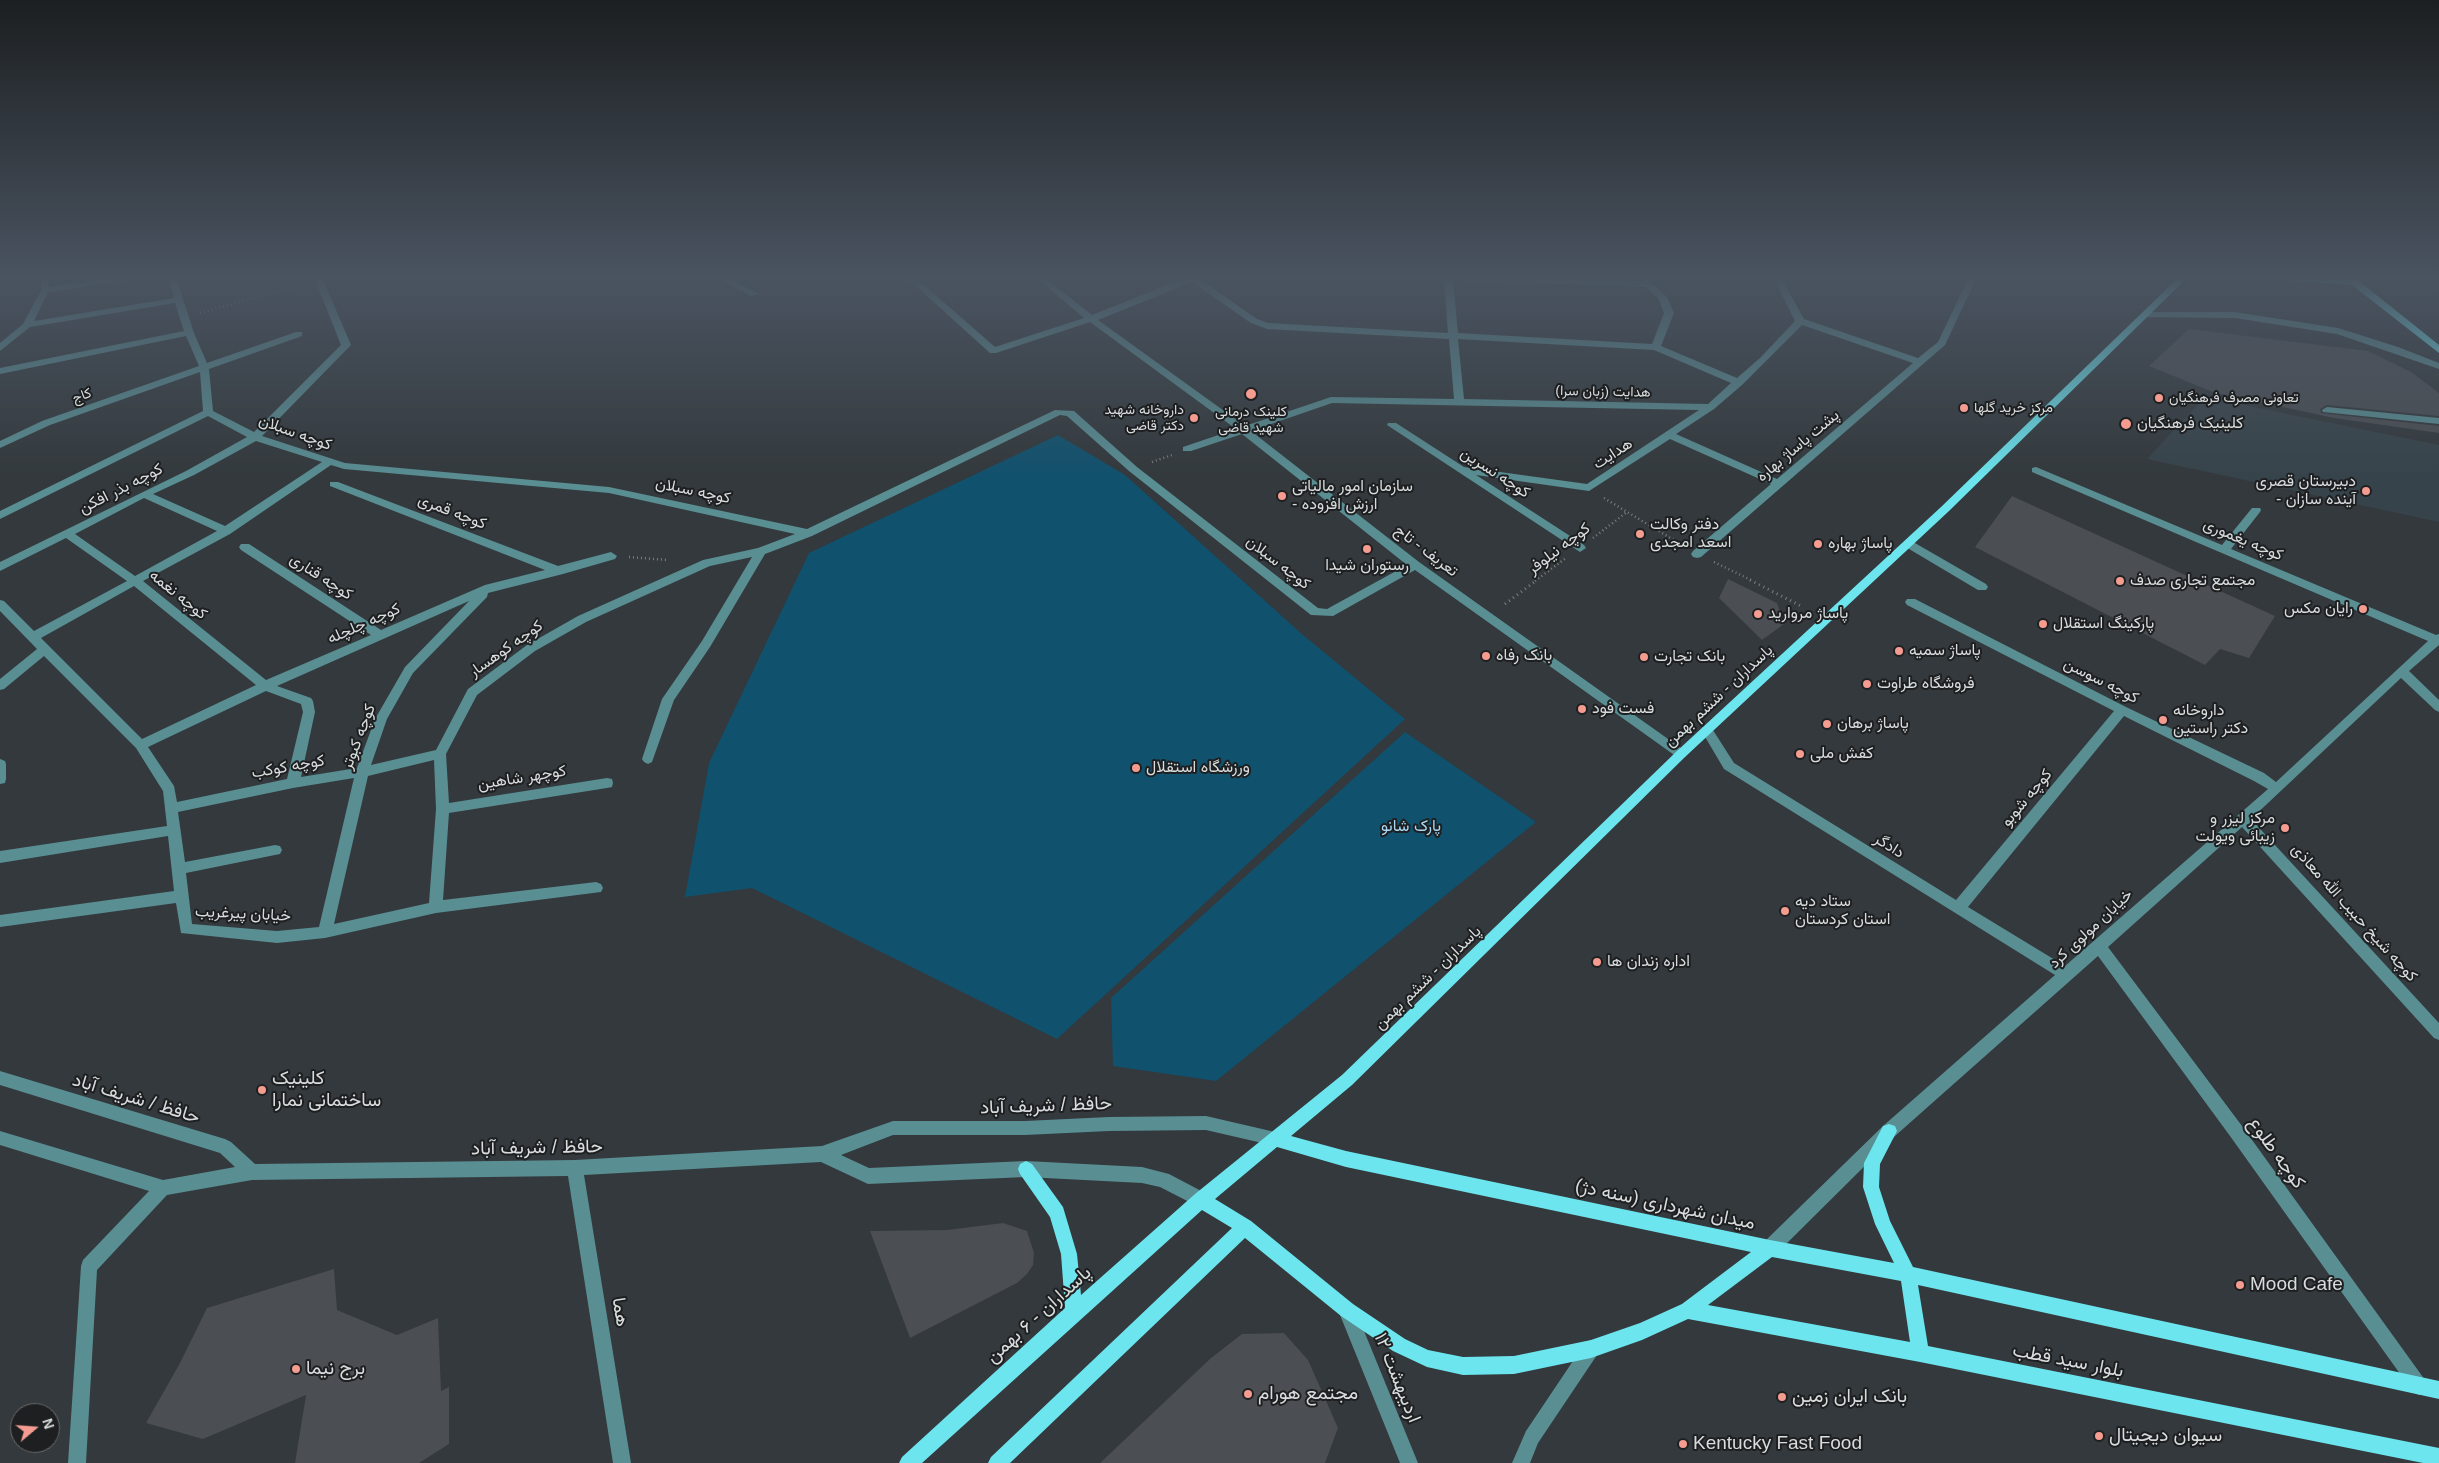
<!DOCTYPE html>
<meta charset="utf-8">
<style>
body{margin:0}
#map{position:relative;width:2439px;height:1463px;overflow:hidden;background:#33393c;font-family:Arial,sans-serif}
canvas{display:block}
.north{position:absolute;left:10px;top:1403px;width:50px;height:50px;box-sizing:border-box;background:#1d1f21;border:1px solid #686b6c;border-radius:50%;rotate:72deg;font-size:14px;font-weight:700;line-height:20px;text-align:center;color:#d8dcdd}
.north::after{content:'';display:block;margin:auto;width:18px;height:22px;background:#f59c91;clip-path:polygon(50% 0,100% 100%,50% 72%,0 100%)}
</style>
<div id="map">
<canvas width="2439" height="1463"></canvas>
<div class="north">N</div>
</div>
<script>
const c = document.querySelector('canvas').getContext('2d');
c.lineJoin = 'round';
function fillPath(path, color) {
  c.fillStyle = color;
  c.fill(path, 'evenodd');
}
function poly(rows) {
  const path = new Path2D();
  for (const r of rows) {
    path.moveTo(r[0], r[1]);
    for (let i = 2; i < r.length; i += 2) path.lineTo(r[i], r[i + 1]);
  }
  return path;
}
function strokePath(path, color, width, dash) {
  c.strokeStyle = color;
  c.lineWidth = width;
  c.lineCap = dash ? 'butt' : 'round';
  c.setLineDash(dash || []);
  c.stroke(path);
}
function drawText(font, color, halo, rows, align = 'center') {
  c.font = font + ' Arial,Vazirmatn,sans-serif';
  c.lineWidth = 4;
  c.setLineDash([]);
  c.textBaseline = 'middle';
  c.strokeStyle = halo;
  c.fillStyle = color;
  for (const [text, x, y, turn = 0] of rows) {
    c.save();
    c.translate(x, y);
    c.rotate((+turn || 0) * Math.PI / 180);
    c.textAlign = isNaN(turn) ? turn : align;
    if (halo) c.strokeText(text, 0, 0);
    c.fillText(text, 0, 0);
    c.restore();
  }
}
fillPath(poly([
 [2205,397,2439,445,2439,522,2147,459]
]), '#37434a');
fillPath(poly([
 [1058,435,1125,475,1303,635,1405,719,1057,1039,752,888,685,897,709,763,809,553],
 [1405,732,1536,822,1216,1081,1113,1066,1111,998]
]), '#10516e');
fillPath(poly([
 [2189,329,2368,351,2411,372,2439,393,2439,416,2327,405,2320,409,2321,413,2439,426,2439,433,2334,418,2213,392,2149,366],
 [2012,496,2275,616,2249,658,2220,649,2205,665,1975,547],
 [1728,579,1777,603,1784,624,1762,640,1719,598],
 [1003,1223,1027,1231,1034,1253,1033,1265,1027,1274,1017,1283,910,1338,870,1231,947,1230],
 [334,1269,337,1310,397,1335,438,1318,441,1391,449,1387,449,1444,419,1463,295,1463,306,1395,203,1439,146,1423,180,1363,207,1308],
 [1284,1333,1308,1360,1338,1428,1325,1463,1100,1463,1211,1358,1242,1334]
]), '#4b4e53');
strokePath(poly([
 [2426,278,2439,288],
 [200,313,302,284],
 [1152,462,1172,455],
 [1604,498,1682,545],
 [1593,538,1627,512],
 [629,557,667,560],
 [1714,562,1753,581],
 [1535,581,1566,558]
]), '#7a8082', 2.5, [1, 3]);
strokePath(poly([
 [1750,580,1803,607],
 [1505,604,1537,580]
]), '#7a8082', 3, [1, 4]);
fillPath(poly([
 [41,277,49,277,49,287,117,277,135,277,131,280,48,292,34,321,174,298,168,277,176,277,194,333,207,363,296,332,302,332,302,336,209,369,213,411,254,432,341,345,314,277,322,277,351,345,262,436,345,463,609,487,807,529,1055,410,1074,411,1137,467,1318,608,1327,609,1407,565,1242,434,1191,451,1183,451,1183,447,1236,429,1090,322,996,353,990,353,906,277,915,277,995,347,1084,318,1035,277,1044,277,1092,315,1187,277,1201,277,1200,279,1257,319,1268,323,1448,333,1444,280,1434,279,1433,277,1642,281,1641,277,1649,277,1651,283,1667,297,1674,313,1661,346,1737,378,1760,358,1795,321,1773,277,1781,277,1804,319,1918,358,1938,342,1969,277,1977,277,1945,345,1701,557,1697,558,1693,557,1691,554,1693,551,1771,484,1670,439,1589,491,1476,475,1584,545,1586,548,1580,552,1387,425,1388,423,1396,423,1464,467,1587,484,1699,410,1332,403,1251,431,1419,562,1685,751,1687,754,1685,757,1677,757,1415,570,1333,616,1311,615,1129,471,1067,416,1060,415,812,536,765,554,710,647,674,700,652,762,648,764,644,762,642,759,662,699,702,641,752,557,710,566,586,622,535,651,477,695,446,754,449,803,607,778,612,779,613,783,612,787,607,788,449,813,443,900,596,882,601,884,603,888,601,892,436,913,325,938,277,943,181,933,176,903,0,927,0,915,174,891,168,836,0,863,0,851,167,826,163,791,136,748,44,656,4,689,0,690,0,679,37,649,0,611,0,600,4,601,34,631,127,581,66,538,0,571,0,562,186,471,247,437,208,416,0,519,0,511,203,411,200,372,50,425,0,448,0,441,42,421,199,366,186,336,0,374,0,368,184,331,175,303,30,327,0,351,0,343,23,324,41,290,41,277],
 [1453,280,1645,287,1658,298,1664,313,1652,344,1458,333,1453,280],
 [1192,282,1251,323,1267,329,1449,339,1454,399,1331,397,1245,426,1098,320,1192,282],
 [1802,325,1913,363,1777,479,1676,434,1714,409,1742,385,1802,325],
 [1458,339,1654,350,1731,383,1708,404,1464,399,1458,339],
 [256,441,322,462,225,526,153,494,194,475,256,441],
 [331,465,344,469,609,493,795,534,758,548,703,560,578,616,527,645,468,689,436,750,371,765,387,719,413,673,487,597,488,593,563,574,615,559,617,556,611,552,558,566,338,482,330,482,330,486,545,570,485,585,381,630,249,544,241,544,239,547,241,550,371,635,266,680,143,581,230,534,331,465],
 [144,498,217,531,135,576,75,534,144,498],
 [134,586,256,685,142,739,41,638,134,586],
 [469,601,405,667,375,719,357,768,301,777,315,712,313,701,311,698,277,686,469,601],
 [266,691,301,704,303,712,287,779,177,802,174,786,148,747,266,691],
 [434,760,436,809,429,903,334,924,368,776,434,760],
 [354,778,319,927,277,931,192,924,186,873,275,855,280,854,282,850,280,846,275,845,185,862,178,812,293,788,354,778],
 [716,277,726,277,759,294,751,296,716,277],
 [2145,312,2235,312,2338,328,2398,347,2439,363,2439,369,2337,334,2235,318,2142,317,2140,315,2145,312],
 [2327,407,2439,418,2439,424,2323,412,2322,410,2327,407],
 [2036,467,2222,545,2252,508,2260,508,2261,510,2260,512,2231,549,2436,635,2439,634,2439,645,2409,671,2439,700,2439,712,2435,710,2401,678,2251,819,2439,1023,2439,1040,2434,1038,2242,827,2108,947,2242,1126,2425,1380,2428,1386,2425,1392,2419,1395,2413,1392,2230,1136,2098,956,1895,1136,1776,1254,1770,1256,1764,1254,1762,1248,1764,1242,1883,1126,2055,975,1724,769,1701,730,1703,727,1711,727,1734,763,1956,900,2114,711,1907,605,1905,602,1907,599,1915,599,2126,707,2264,773,2276,782,2428,641,2032,472,2032,468,2036,467],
 [2124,716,2254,781,2268,789,2065,966,1968,907,2124,716],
 [1908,539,1986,584,1988,587,1986,590,1978,590,1904,546,1903,543,1908,539],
 [0,759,5,761,6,764,6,779,5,783,0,784,0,759],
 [0,1071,225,1139,231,1142,255,1164,575,1160,822,1146,893,1121,1025,1121,1109,1117,1206,1116,1275,1132,1281,1134,1283,1139,1281,1144,1275,1146,1206,1130,1109,1131,1025,1135,893,1135,841,1155,869,1168,1026,1161,1142,1167,1169,1174,1207,1194,1209,1200,1207,1206,1201,1208,1160,1187,1142,1183,1026,1177,868,1184,821,1162,584,1175,631,1463,613,1463,568,1176,252,1180,167,1195,97,1270,86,1463,68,1463,81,1266,83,1260,149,1191,0,1145,0,1131,163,1180,235,1167,220,1153,0,1085,0,1071],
 [1347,1301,1353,1304,1418,1463,1400,1463,1338,1310,1341,1304,1347,1301],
 [1591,1340,1597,1343,1600,1349,1597,1355,1538,1443,1530,1463,1512,1463,1526,1431,1585,1343,1591,1340]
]), '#598e93');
fillPath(poly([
 [2179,277,2188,277,1949,511,1685,757,1352,1085,1291,1136,1346,1151,1770,1240,1894,1263,1875,1224,1863,1187,1864,1163,1883,1126,1889,1124,1895,1126,1897,1131,1880,1164,1879,1187,1890,1221,1913,1267,2439,1381,2439,1399,1918,1285,1928,1346,2439,1448,2439,1463,2423,1463,1920,1362,1688,1319,1642,1340,1591,1358,1514,1374,1463,1375,1427,1367,1393,1351,1341,1316,1245,1238,1010,1463,988,1463,991,1457,1232,1228,1202,1210,922,1463,899,1463,902,1457,1065,1308,1061,1254,1050,1217,1020,1174,1018,1169,1020,1164,1026,1161,1032,1164,1063,1207,1077,1254,1081,1295,1195,1194,1342,1075,1677,751,1941,507,2179,277],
 [1277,1147,1346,1167,1751,1252,1682,1304,1640,1323,1591,1340,1514,1356,1463,1357,1428,1350,1405,1339,1353,1304,1251,1221,1215,1199,1277,1147],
 [1772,1257,1901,1281,1910,1342,1708,1305,1772,1257],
 [2277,277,2346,279,2345,277,2354,277,2439,345,2439,353,2352,285,2281,280,2277,277]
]), '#6ce5ef');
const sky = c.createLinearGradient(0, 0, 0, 481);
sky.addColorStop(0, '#1c1f21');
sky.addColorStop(0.58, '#4a5461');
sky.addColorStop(1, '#4a546100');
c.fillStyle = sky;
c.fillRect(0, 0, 2439, 481);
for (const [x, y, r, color] of [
 [1251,394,6,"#f59c91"],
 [2159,398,5,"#f59c91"],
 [1964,408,5,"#f59c91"],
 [1194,418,5,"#f59c91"],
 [2126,424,6,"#f59c91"],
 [2366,491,5,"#f59c91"],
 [1282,496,5,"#f59c91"],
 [1640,534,5,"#f59c91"],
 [1818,544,5,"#f59c91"],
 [1367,549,5,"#f59c91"],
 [2120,581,5,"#f59c91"],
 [2363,609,5,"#f59c91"],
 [1758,614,5,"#f59c91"],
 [2043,624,5,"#f59c91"],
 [1899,651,5,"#f59c91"],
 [1486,656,5,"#f59c91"],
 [1644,657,5,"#f59c91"],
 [1867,684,5,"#f59c91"],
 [1582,709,5,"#f59c91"],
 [2163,720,5,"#f59c91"],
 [1827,724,5,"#f59c91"],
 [1800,754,5,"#f59c91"],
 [1136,768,5,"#f59c91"],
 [2285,828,5,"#f59c91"],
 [1785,911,5,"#f59c91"],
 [1597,962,5,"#f59c91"],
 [262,1090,5,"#f59c91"],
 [2240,1285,5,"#f59c91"],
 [296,1369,5,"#f59c91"],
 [1248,1394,5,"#f59c91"],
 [1782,1397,5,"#f59c91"],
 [2099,1436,5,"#f59c91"],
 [1683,1444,5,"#f59c91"]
]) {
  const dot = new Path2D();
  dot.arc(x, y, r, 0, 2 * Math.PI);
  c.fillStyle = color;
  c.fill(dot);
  strokePath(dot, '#1d1f21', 2);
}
drawText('14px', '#d8dcdd', '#1d1f21', [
 ["هدایت (زبان سرا)",1603,392,1],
 ["کاج",82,396,-20]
]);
drawText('14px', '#d8dcdd', '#1d1f21', [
 ["تعاونی مصرف فرهنگیان",2169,398],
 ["مرکز خرید گلها",1974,408],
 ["داروخانه شهید",1184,410,"right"],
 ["دکتر قاضی",1184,426,"right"],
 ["کلینک درمانی",1251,412,"center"],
 ["شهید قاضی",1251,428,"center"]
], 'left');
drawText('16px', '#d8dcdd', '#1d1f21', [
 ["کلینیک فرهنگیان",2137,424],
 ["دبیرستان قصری",2356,482,"right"],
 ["- آینده سازان",2356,500,"right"],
 ["سازمان امور مالیاتی",1292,487],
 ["- ارزش افزوده",1292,505],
 ["دفتر وکالت",1650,525],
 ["اسعد امجدی",1650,543],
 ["پاساژ بهاره",1828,544],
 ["رستوران شیدا",1367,566,"center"],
 ["مجتمع تجاری صدف",2130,581],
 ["رایان مکس",2353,609,"right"],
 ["پاساژ مروارید",1768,614],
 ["پارکینگ استقلال",2053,624],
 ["پاساژ سمیه",1909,651],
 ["بانک رفاه",1496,656],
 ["بانک تجارت",1654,657],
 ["فروشگاه طراوت",1877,684],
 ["فست فود",1592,709],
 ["داروخانه",2173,711],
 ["دکتر راستین",2173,729],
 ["پاساژ برهان",1837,724],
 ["کفش ملی",1810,754],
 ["ورزشگاه استقلال",1146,768],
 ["مرکز لیزر و",2275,819,"right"],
 ["زیبائی ویولت",2275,837,"right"],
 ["ستاد دیه",1795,902],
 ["استان کردستان",1795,920],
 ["اداره زندان ها",1607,962]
], 'left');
drawText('16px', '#d8dcdd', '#1d1f21', [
 ["کوچه سبلان",295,433,20],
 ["پشت پاساژ بهاره",1798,446,-40],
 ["هدایت",1613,454,-33],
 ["کوچه نسرین",1495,473,33],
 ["کوچه بذر افکن",121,489,-27],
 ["کوچه سبلان",693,491,12],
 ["کوچه قمری",452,512,21],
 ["کوچه یغموری",2243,540,23],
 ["کوچه نیلوفر",1559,549,-37],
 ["تعریف - تاج",1426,551,37],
 ["کوچه سبلان",1278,563,38],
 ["کوچه قناری",321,577,33],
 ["کوچه نغمه",178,595,39],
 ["کوچه چلچله",364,624,-24],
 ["کوچه کوهسار",506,649,-35],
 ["کوچه سوسن",2101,681,27],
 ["پاسداران - ششم بهمن",1719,696,-43],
 ["کوچه کبوتر",359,737,-69],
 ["کوچه کوکب",288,767,-10],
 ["کوچهر شاهین",522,778,-9],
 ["کوچه شوبو",2027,798,-50],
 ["دادگر",1889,846,32],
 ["کوچه شیخ حبیب الله معاذی",2354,913,48],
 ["خیابان پیرغریب",243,914,3],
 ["خیابان مولوی کرد",2091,929,-43],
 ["پاسداران - ششم بهمن",1428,978,-44]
]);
drawText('16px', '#a8d8f4', '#1d1f21', [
 ["پارک شانو",1411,827]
]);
drawText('19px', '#d8dcdd', '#1d1f21', [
 ["کلینیک",272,1079],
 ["ساختمانی نمارا",272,1101],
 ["Mood Cafe",2250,1285],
 ["برج نیما",306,1369],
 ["مجتمع هورام",1258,1394],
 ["بانک ایران زمین",1792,1397],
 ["سیوان دیجیتال",2109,1436],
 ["Kentucky Fast Food",1693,1444]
], 'left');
drawText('19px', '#d8dcdd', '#1d1f21', [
 ["حافظ / شریف آباد",136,1099,17],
 ["حافظ / شریف آباد",1046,1106,-2],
 ["حافظ / شریف آباد",537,1148,-1],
 ["کوچه طلوع",2276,1153,54],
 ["میدان شهرداری (سنه دژ)",1665,1205,12],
 ["هما",620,1312,81],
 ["پاسداران - ۶ بهمن",1039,1315,-42],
 ["بلوار سید قطب",2068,1361,11],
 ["۱۲ اردیبهشت",1397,1378,68]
]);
</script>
